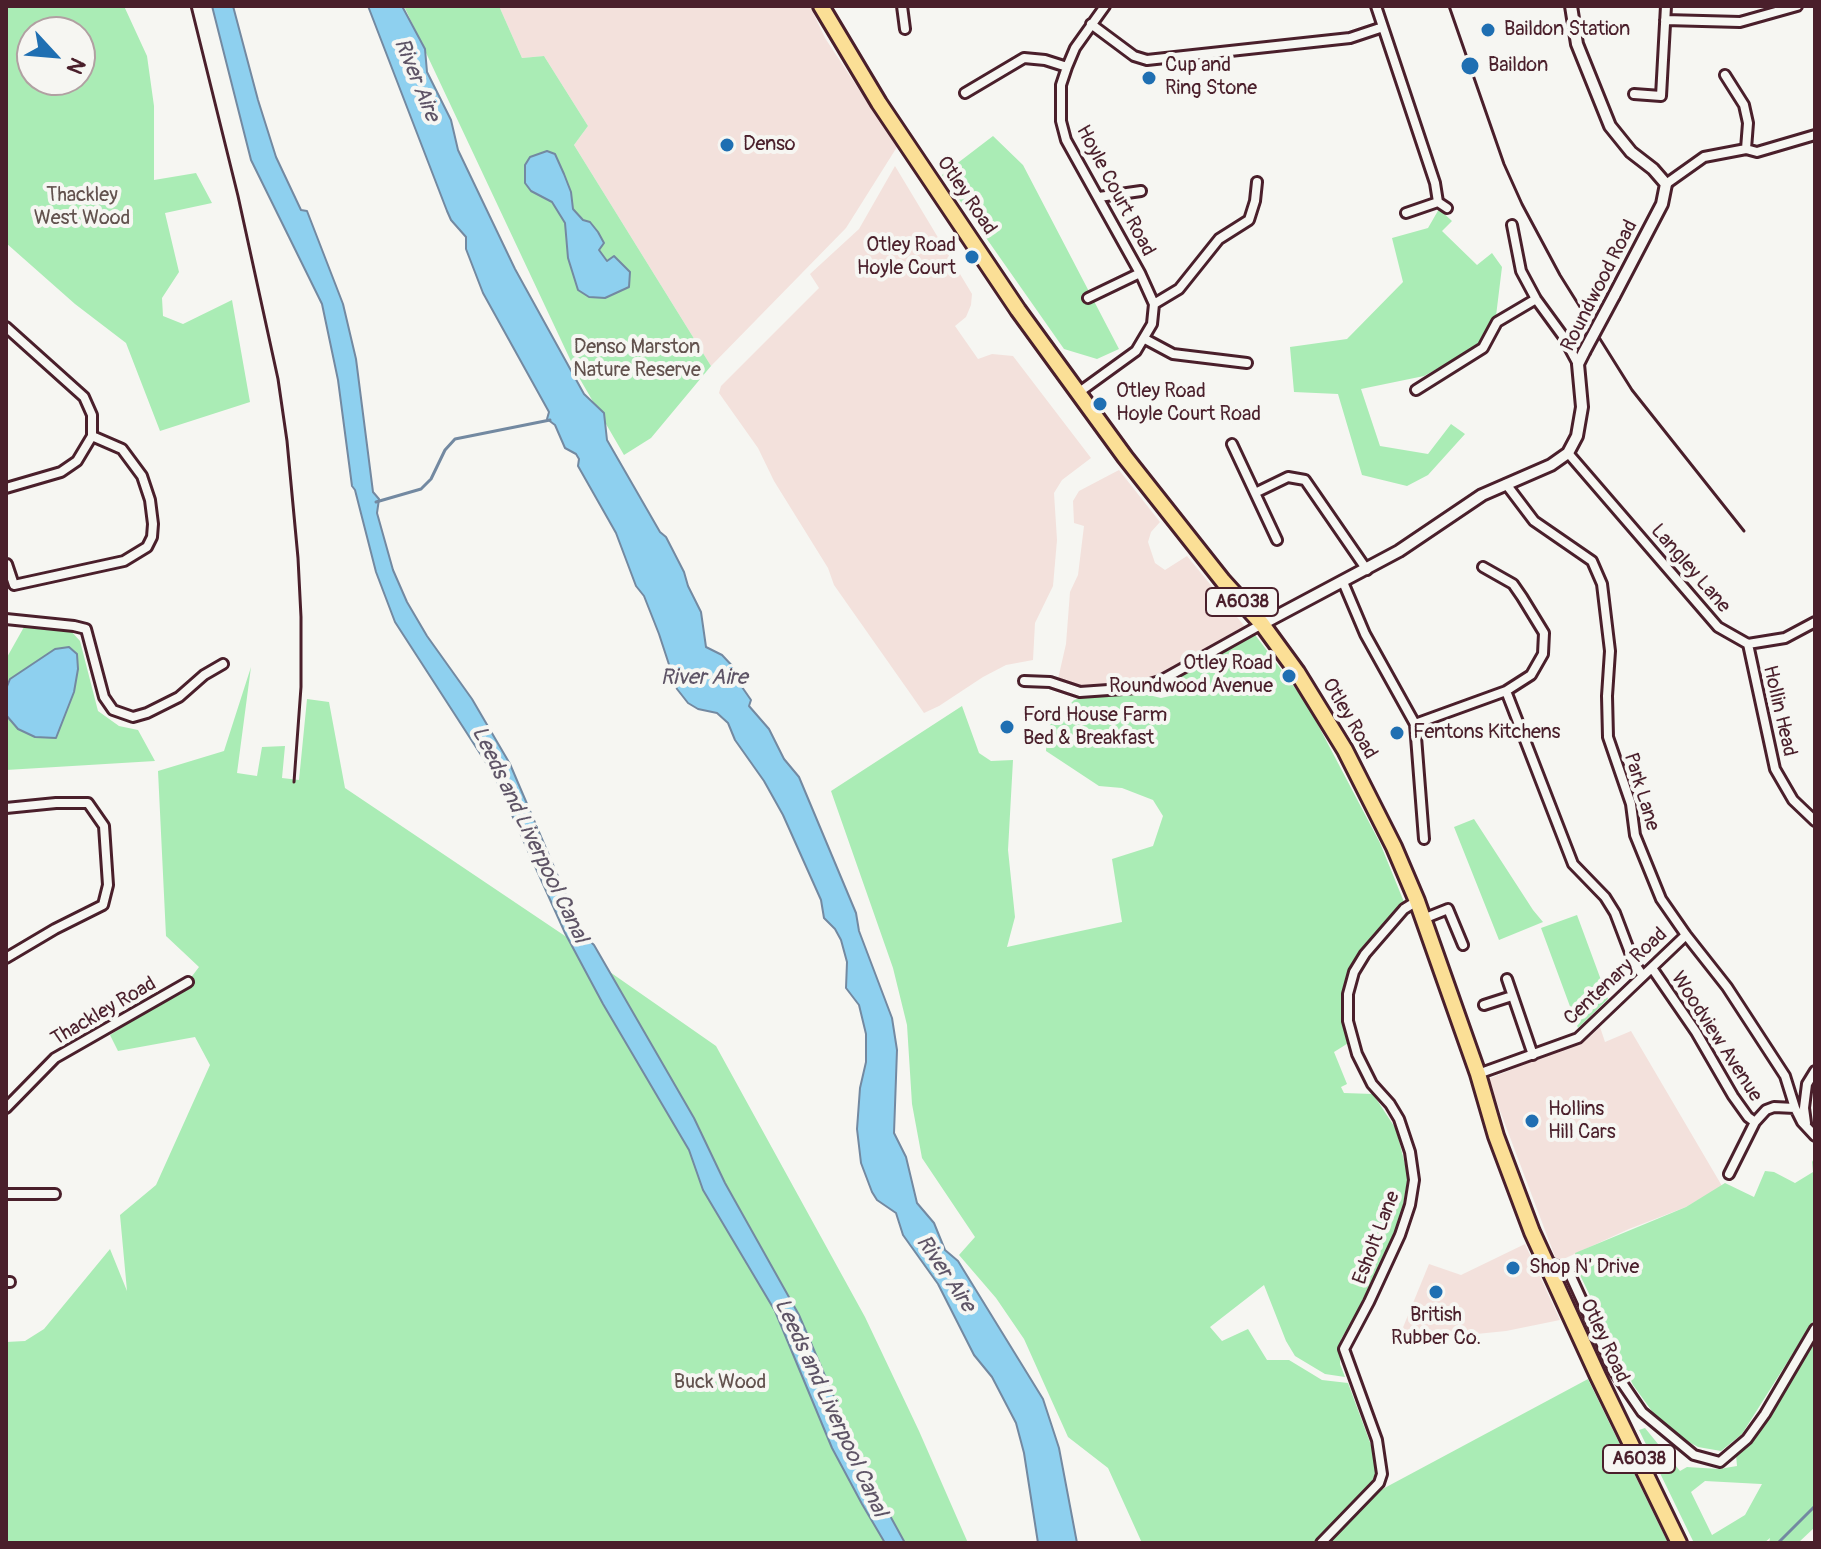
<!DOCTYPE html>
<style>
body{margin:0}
#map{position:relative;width:1821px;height:1549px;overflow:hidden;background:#f6f6f2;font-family:Pangolin,sans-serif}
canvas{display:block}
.frame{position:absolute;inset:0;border:8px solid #4a1f2b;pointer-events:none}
.north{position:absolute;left:16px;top:16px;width:80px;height:80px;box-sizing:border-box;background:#f6f6f2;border:2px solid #b1a0a2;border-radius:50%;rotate:116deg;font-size:22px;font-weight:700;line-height:32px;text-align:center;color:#4a1f2b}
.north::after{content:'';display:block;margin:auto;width:28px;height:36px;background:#1f6fb2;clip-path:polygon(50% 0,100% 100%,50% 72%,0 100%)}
</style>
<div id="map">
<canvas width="1821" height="1549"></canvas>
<div class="frame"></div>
<div class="north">N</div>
</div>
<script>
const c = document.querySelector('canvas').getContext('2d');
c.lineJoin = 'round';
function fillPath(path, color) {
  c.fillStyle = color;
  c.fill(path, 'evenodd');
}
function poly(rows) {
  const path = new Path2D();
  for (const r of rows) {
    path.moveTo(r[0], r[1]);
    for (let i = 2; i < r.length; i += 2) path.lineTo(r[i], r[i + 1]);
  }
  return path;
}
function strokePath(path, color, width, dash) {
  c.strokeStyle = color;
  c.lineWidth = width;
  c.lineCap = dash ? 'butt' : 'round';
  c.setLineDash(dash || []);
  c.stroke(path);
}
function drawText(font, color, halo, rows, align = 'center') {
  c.font = font + ' Pangolin,sans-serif';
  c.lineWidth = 8;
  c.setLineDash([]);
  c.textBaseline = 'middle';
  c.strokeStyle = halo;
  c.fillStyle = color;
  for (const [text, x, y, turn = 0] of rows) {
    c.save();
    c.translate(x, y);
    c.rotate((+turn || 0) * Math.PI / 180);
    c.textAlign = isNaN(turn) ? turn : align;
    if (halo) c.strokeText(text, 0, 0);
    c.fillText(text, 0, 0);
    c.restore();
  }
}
fillPath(poly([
 [499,6,810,6,825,38,897,147,846,228,711,366,574,145,588,126,544,56,522,58],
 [895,166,972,294,971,305,966,317,955,326,978,359,992,354,1013,356,1091,458,1062,480,1054,493,1057,540,1053,586,1035,623,1033,660,1006,665,983,677,939,706,924,713,834,585,828,568,774,481,758,448,719,393,721,386,819,288,810,274,859,229],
 [1119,470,1160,522,1151,532,1148,542,1155,563,1165,570,1187,556,1246,628,1154,679,1130,688,1080,688,1058,679,1066,644,1070,592,1078,575,1084,526,1074,523,1073,501,1079,491],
 [1600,1027,1605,1042,1631,1031,1722,1186,1686,1207,1629,1229,1557,1262,1488,1079,1586,1040],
 [1525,1244,1560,1320,1506,1331,1397,1342,1429,1264,1461,1275]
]), '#f3e1dc');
fillPath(poly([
 [6,6,124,6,147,56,154,106,154,180,196,173,212,203,165,213,179,272,162,298,163,316,183,324,232,300,250,402,160,431,126,343,75,304,6,243],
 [32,32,80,32,80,80,32,80],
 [404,6,499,6,522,58,544,56,588,126,574,145,711,366,651,438,624,455,577,374],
 [993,136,1023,165,1119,349,1097,359,1064,349,942,175],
 [1439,209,1452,221,1442,231,1477,265,1492,253,1502,267,1496,316,1474,349,1424,376,1361,389,1380,446,1428,454,1451,424,1465,434,1428,475,1407,486,1362,475,1338,394,1294,392,1290,347,1347,339,1403,282,1392,238,1428,228],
 [24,627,71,631,80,641,98,711,119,726,138,730,155,761,6,770,6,659],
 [1253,632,1307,704,1380,843,1404,902,1357,957,1346,990,1344,1011,1350,1042,1334,1052,1347,1084,1341,1087,1344,1093,1373,1094,1396,1129,1408,1176,1401,1217,1361,1307,1341,1339,1340,1364,1345,1377,1325,1374,1295,1356,1286,1341,1264,1285,1210,1327,1222,1341,1248,1329,1267,1360,1289,1360,1322,1380,1348,1383,1378,1464,1377,1470,1372,1481,1342,1512,1317,1543,1142,1543,1108,1468,1068,1437,1024,1339,996,1298,959,1255,975,1237,922,1158,912,1104,907,1025,893,968,831,791,962,706,979,753,991,761,1013,760,1008,850,1015,917,1007,947,1122,922,1112,859,1153,846,1163,816,1153,800,1122,788,1099,786,1046,751,1047,734,1050,725,1074,700,1086,696,1136,692,1161,698,1170,696,1176,687,1178,675],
 [251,667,237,773,257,776,262,747,285,746,282,778,299,780,307,699,329,702,345,788,571,940,574,947,716,1046,865,1317,919,1431,968,1543,6,1543,6,1342,25,1341,44,1329,110,1249,127,1291,120,1215,156,1185,210,1065,195,1037,118,1051,110,1035,183,988,199,967,166,936,158,771,224,751],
 [1474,819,1533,910,1543,922,1499,940,1454,827],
 [1577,915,1608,999,1578,1028,1541,928],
 [1815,1156,1815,1318,1742,1434,1721,1451,1698,1447,1674,1434,1654,1414,1633,1385,1579,1273,1575,1253,1686,1207,1725,1183,1754,1197,1765,1171,1774,1172,1795,1183,1813,1172,1812,1162],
 [1815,1343,1815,1527,1798,1543,1769,1543,1770,1538,1764,1543,1694,1543,1639,1430,1645,1428,1680,1471,1687,1467,1719,1469,1737,1466,1736,1455,1745,1447],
 [1705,1481,1761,1484,1762,1484,1745,1515,1712,1535,1691,1492],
 [1588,1379,1668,1543,1328,1543,1348,1519,1377,1492]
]), '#aaecb5');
const water = poly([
 [212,6,233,6,258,100,276,157,301,210,307,211,343,304,356,359,373,492,379,499,377,513,393,570,407,602,427,636,472,699,510,764,574,914,577,929,594,945,694,1118,725,1183,799,1315,866,1472,905,1543,885,1543,862,1504,832,1448,775,1311,703,1190,689,1150,603,1004,565,933,494,775,395,622,376,572,355,490,352,486,338,380,322,304,251,160,212,6],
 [368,6,402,6,425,49,427,72,451,120,458,150,515,269,584,394,604,413,607,440,660,532,666,537,684,572,688,586,701,612,706,647,722,655,738,672,742,687,751,700,749,706,769,729,784,759,799,777,856,913,859,931,892,1018,897,1050,894,1133,906,1157,917,1203,934,1223,945,1250,958,1261,1043,1399,1059,1448,1077,1543,1038,1543,1024,1453,1016,1423,992,1377,974,1355,938,1284,903,1235,896,1213,877,1200,872,1192,861,1163,857,1129,860,1088,866,1062,866,1034,859,1005,846,988,847,962,841,940,835,929,824,918,821,900,783,815,764,781,735,740,728,723,717,713,698,709,688,703,677,689,659,634,644,596,636,586,616,533,578,466,579,459,576,454,565,448,555,425,547,419,549,412,483,293,466,249,466,237,451,220,447,211,368,6],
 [547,151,555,154,564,174,571,192,573,209,583,220,590,222,598,232,604,243,599,250,607,261,614,256,630,272,629,287,605,298,589,297,578,290,568,258,565,223,552,202,531,191,525,183,525,165,530,157,547,151],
 [69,647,77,654,78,669,74,692,56,738,35,737,18,729,6,715,6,689,10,679,55,649,69,647]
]);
fillPath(water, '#8ed0ef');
strokePath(water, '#7389a1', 2);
strokePath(poly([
 [376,502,421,489,431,479,445,450,455,439,550,420],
 [1778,1543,1815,1506]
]), '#7389a1', 3);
const minor = poly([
 [902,6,905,29],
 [1376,6,1435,183,1438,202],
 [1665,20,1740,22,1797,6],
 [1091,24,1134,56,1147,60,1350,38,1383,27],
 [1725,75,1744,105,1748,123,1746,149],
 [965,93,1024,58,1045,60,1067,67],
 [1634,94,1661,96,1666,6],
 [1666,184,1704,157,1746,149,1757,152,1815,135],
 [1099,197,1141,191],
 [1406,213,1438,202,1447,208],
 [1512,225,1521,271,1536,299,1563,336,1578,364],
 [1088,298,1140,273],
 [1154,304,1179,289,1219,239,1249,220,1255,201,1257,182],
 [6,327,84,397,92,415,92,436,77,461,61,472,6,488],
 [1145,339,1173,354,1247,363],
 [1416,390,1483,348,1497,322,1536,299],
 [1078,393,1136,351,1152,324,1154,304,1140,273,1066,140,1061,121,1061,85,1067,67,1075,48,1105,6],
 [1232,444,1277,540],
 [1568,453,1718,627,1748,644,1785,638,1815,622],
 [1506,484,1534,521,1592,561,1602,584,1610,651,1607,696,1608,737,1631,804,1635,835,1661,899,1686,935,1727,987,1785,1076,1795,1108],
 [1255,493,1288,477,1305,480,1367,570],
 [7,564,14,585,124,561,147,547,152,537,153,524,150,500,142,476,122,449,92,436],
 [1343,582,1365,634,1415,724,1424,839],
 [6,619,74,626,86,629,104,697,113,710,133,717,147,713,179,697,204,675,223,664],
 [1748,644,1775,769,1793,800,1815,821],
 [1024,681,1050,682,1080,692,1137,688,1160,681,1262,624],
 [1506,691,1573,864,1605,897,1615,913,1634,963,1643,976],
 [1415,724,1506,691,1531,675,1543,654,1544,633,1522,597,1513,584,1483,567],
 [6,808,56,803,88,803,104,826,108,885,103,905,55,929,6,958],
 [1423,919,1448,909,1463,945],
 [1652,968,1696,1032,1733,1096,1748,1117,1755,1122],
 [1507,979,1533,1055],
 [1484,1005,1512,996],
 [1478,1074,1578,1038,1686,935],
 [6,1108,55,1058,188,982],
 [1806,1123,1804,1108,1807,1084,1815,1071],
 [1729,1174,1755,1122,1766,1110,1774,1107,1795,1108,1802,1122,1815,1136],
 [6,1194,55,1194],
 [1547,1262,1568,1270,1614,1371,1642,1412,1694,1455,1720,1462,1747,1439,1765,1414,1815,1329],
 [6,1282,10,1282],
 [1321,1543,1379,1483,1382,1474,1377,1440,1344,1349,1369,1302,1400,1235,1410,1205,1414,1180,1410,1152,1399,1119,1390,1104,1372,1084,1357,1054,1348,1021,1348,994,1354,972,1365,954,1404,909,1417,901]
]);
const tertiary = poly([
 [1571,6,1577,44,1610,126,1631,152,1653,169,1666,184,1662,204,1614,296],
 [1262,624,1399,551,1482,495,1551,465,1568,453,1577,436,1582,407,1578,364,1584,352]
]);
const primary = poly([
 [821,6,879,103,1018,310,1125,457,1223,581,1262,624,1297,672,1345,750,1394,847,1417,901,1478,1074,1496,1136,1532,1232,1598,1376,1679,1543]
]);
strokePath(minor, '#4a1f2b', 14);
strokePath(tertiary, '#4a1f2b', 16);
strokePath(primary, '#4a1f2b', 20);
strokePath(minor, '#f6f6f2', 8);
strokePath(tertiary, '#f6f6f2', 10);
strokePath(primary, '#fbdf96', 14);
strokePath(poly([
 [191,6,238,196,278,379,287,441,298,558,301,617,301,687,294,782],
 [1449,6,1504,164,1522,204,1560,275,1632,390,1744,531]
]), '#4a1f2b', 3);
const tertiaryBridge = poly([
 [1584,352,1614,296]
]);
strokePath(tertiaryBridge, '#4a1f2b', 16, []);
strokePath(tertiaryBridge, '#f6f6f2', 10);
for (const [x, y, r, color] of [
 [1488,30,8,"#1f6fb2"],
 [1470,66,10,"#1f6fb2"],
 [1149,78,8,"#1f6fb2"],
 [727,145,8,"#1f6fb2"],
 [972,257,8,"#1f6fb2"],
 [1100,404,8,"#1f6fb2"],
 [1289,676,8,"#1f6fb2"],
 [1007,727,8,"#1f6fb2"],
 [1397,733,8,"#1f6fb2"],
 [1532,1121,8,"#1f6fb2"],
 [1513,1268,8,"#1f6fb2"],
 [1436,1292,8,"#1f6fb2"]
]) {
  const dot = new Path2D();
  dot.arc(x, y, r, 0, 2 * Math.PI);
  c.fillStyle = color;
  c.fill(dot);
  strokePath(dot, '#f6f6f2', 3);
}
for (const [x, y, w] of [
 [1242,602,72],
 [1639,1459,72]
]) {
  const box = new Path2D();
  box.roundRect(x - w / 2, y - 14, w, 28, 6);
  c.fillStyle = '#f6f6f2';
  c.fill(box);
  strokePath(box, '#4a1f2b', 2);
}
drawText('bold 18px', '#4a1f2b', null, [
 ["A6038",1242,602],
 ["A6038",1639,1459]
]);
drawText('20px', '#4a1f2b', '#f6f6f2', [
 ["Baildon Station",1504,30],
 ["Cup and",1165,66],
 ["Ring Stone",1165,89],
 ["Baildon",1488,66],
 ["Denso",743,145],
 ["Otley Road",956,246,"right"],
 ["Hoyle Court",956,269,"right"],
 ["Otley Road",1116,392],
 ["Hoyle Court Road",1116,415],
 ["Otley Road",1273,664,"right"],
 ["Roundwood Avenue",1273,687,"right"],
 ["Ford House Farm",1023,716],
 ["Bed & Breakfast",1023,739],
 ["Fentons Kitchens",1413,733],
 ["Hollins",1548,1110],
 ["Hill Cars",1548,1133],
 ["Shop N' Drive",1529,1268],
 ["British",1436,1316,"center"],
 ["Rubber Co.",1436,1339,"center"]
], 'left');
drawText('20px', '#4a1f2b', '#f6f6f2', [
 ["Hoyle Court Road",1115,191,62],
 ["Otley Road",966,196,56],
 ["Roundwood Road",1600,286,-63],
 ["Langley Lane",1690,569,49],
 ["Hollin Head",1779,711,77],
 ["Otley Road",1349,719,60],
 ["Park Lane",1641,792,73],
 ["Centenary Road",1616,977,-43],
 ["Thackley Road",104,1012,-30],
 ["Woodview Avenue",1716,1037,57],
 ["Esholt Lane",1377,1238,-69],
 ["Otley Road",1604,1341,65]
]);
drawText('20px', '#62524e', '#f6f6f2', [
 ["Thackley",82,196],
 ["West Wood",82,219],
 ["Denso Marston",637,348],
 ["Nature Reserve",637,371],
 ["Buck Wood",720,1383]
]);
drawText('italic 22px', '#5e5466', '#f6f6f2', [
 ["River Aire",416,80,68],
 ["River Aire",704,678],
 ["Leeds and Liverpool Canal",529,835,64],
 ["River Aire",945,1274,56],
 ["Leeds and Liverpool Canal",830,1408,65]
]);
</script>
